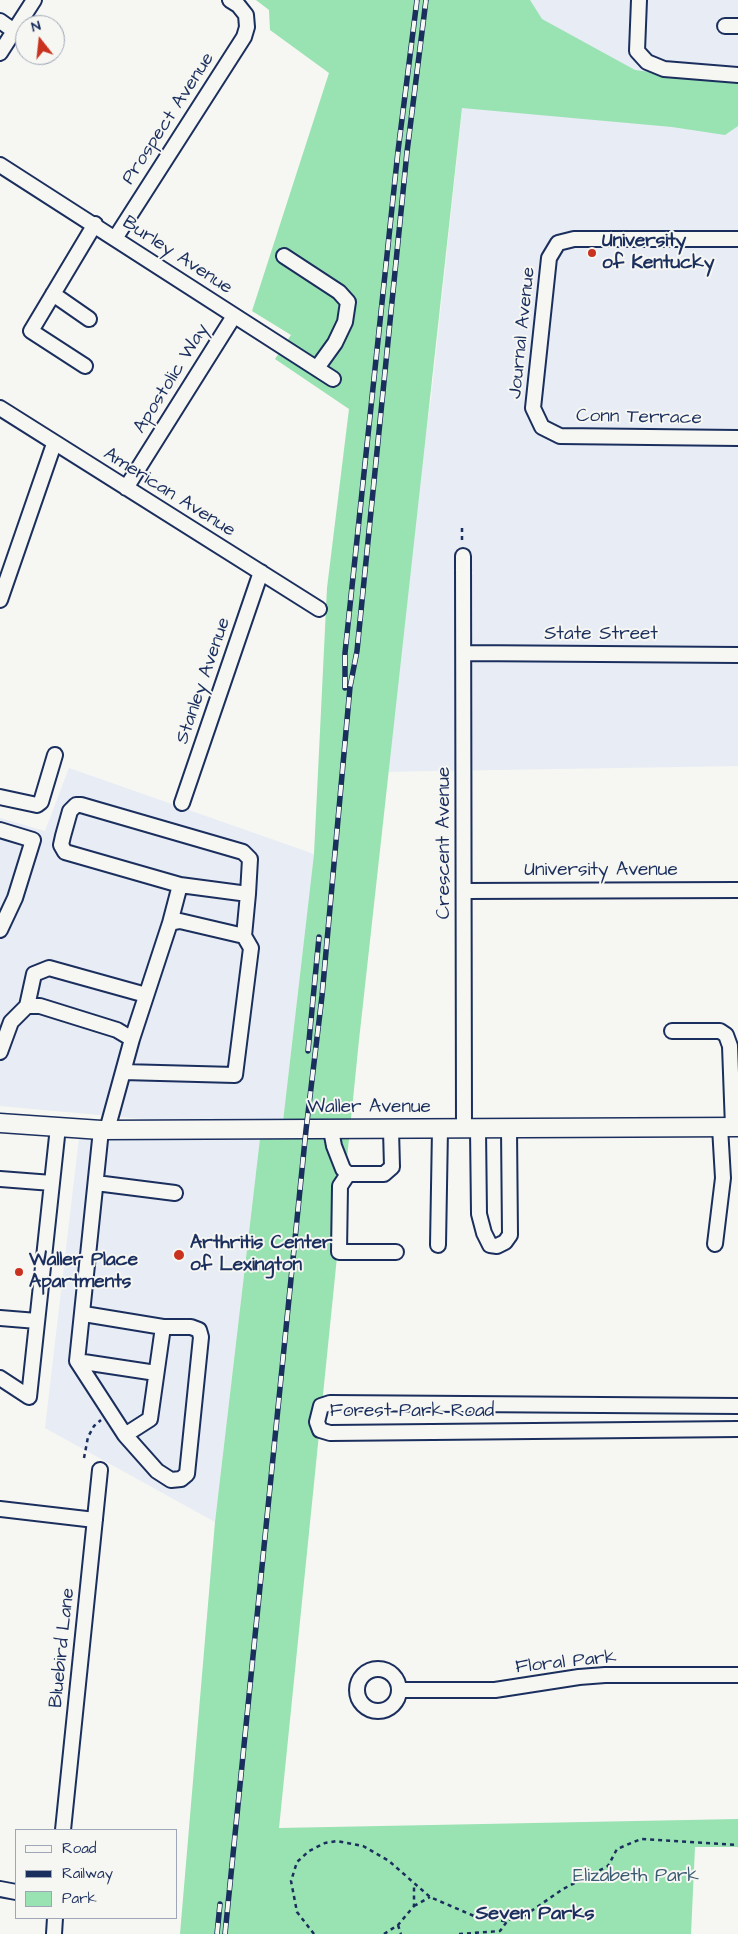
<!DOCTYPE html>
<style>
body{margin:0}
#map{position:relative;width:738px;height:1934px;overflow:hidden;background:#f6f6f2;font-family:"Architects Daughter",sans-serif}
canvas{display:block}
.legend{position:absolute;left:15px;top:1829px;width:162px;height:90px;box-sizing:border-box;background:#f6f6f2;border:1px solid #9ea6b7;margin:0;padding:6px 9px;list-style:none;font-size:15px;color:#1b2f5e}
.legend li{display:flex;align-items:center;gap:10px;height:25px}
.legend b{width:25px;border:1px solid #9ea6b7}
.north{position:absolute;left:15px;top:15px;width:50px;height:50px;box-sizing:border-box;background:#f6f6f2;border:1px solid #9ea6b7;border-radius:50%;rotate:344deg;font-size:14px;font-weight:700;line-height:20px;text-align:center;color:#1b2f5e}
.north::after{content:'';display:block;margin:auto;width:18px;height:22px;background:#c8321e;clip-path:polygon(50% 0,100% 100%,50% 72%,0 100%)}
</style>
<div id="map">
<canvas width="738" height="1934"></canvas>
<ul class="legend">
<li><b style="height:6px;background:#f6f6f2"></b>Road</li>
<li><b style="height:6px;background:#1b2f5e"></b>Railway</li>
<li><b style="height:14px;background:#99e2b1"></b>Park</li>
</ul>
<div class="north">N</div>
</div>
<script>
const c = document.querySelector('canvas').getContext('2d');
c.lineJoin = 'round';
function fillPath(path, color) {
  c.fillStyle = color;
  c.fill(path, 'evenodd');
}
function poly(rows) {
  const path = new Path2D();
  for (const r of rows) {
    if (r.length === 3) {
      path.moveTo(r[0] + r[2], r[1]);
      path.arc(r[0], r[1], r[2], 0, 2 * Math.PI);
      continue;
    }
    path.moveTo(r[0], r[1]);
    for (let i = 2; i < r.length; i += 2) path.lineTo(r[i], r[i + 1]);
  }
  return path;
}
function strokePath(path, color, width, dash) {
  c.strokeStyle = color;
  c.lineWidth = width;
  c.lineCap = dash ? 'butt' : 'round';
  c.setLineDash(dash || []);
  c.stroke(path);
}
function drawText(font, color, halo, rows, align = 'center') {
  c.font = font + ' "Architects Daughter",sans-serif';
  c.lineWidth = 4;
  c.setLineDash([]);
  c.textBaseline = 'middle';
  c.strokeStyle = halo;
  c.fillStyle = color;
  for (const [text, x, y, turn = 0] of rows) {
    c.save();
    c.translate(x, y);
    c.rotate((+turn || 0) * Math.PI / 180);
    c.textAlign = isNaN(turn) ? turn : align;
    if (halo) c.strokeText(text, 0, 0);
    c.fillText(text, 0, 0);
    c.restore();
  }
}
fillPath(poly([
 [474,0,738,0,738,766,374,772,431,399],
 [69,768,314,854,282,1130,261,1130,215,1522,45,1428,80,1129,253,1129,0,1106,0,818,45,831]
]), '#e7ecf5');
fillPath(poly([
 [256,0,530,0,542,19,635,70,738,84,738,126,725,135,672,127,462,108,359,1040,279,1828,738,1819,738,1847,695,1847,691,1934,180,1934,215,1522,261,1130,282,1130,314,854,327,588,349,409,275,359,291,335,252,311,329,73,270,30,269,10]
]), '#99e2b1');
const minor = poly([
 [639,0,637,51,647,62,664,69,738,75],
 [0,21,14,31],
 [725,26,738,26],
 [0,53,34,0],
 [0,165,333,379],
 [116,237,244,37,247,27,246,15,238,5,230,0],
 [738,239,574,239,558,243,549,258,533,408,542,427,560,436,738,438],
 [284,256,339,292,348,302,345,322,335,343,317,368],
 [53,294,89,319],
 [85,366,31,331,95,224],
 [0,408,319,609],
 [126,488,234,316],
 [463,556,464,1129],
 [0,600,54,444],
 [464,653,738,655],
 [0,797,37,805,41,802,55,755],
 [182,803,261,572],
 [0,830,33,840,15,898,0,930],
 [180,885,248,894,244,936],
 [464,891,738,890],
 [170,923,180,885,65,852,61,845,63,836,70,811,76,805,81,805,243,852,250,859,248,894],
 [27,1006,34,974,49,968,146,995],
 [672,1031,720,1031,726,1035,730,1046,733,1127],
 [0,1052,11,1022,27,1006,40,1006,117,1030,132,1039,107,1130],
 [123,1072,235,1075,251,948,244,936,180,921,170,923,132,1039],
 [478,1129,479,1214,484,1233,490,1245,497,1246,505,1242,510,1235,509,1129],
 [331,1130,334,1146,343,1169,348,1174,384,1174,392,1167,391,1130],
 [348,1174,340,1186,339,1252,396,1252],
 [0,1179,52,1183],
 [96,1183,175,1193],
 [715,1244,723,1178,720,1127],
 [438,1245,440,1129],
 [84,1314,163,1327,150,1419,125,1435,77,1361,101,1130],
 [0,1318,37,1321],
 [77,1361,156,1373],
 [0,1378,29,1397,58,1127],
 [738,1406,330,1403,321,1406,317,1422,320,1430,330,1433,738,1429],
 [125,1435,157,1471,171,1480,181,1479,187,1474,201,1337,199,1330,191,1327,163,1327],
 [0,1509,95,1520],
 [378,1690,21],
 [399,1690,495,1690,579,1677,605,1675,738,1675],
 [63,1830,100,1470],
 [0,1889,16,1892],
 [54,1934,55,1918]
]);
const major = poly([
 [0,1123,101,1130,738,1127]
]);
strokePath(minor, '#1b2f5e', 18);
strokePath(major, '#1b2f5e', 21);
strokePath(poly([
 [462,528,462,544],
 [84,1458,88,1437,94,1426,101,1420],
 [414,1906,430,1897],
 [398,1925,401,1934],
 [314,1934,297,1912,291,1881,297,1862,309,1851,325,1843,337,1841,363,1846,389,1861,430,1897,474,1916,504,1921,524,1916,563,1889,608,1866,617,1849,641,1839,738,1845],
 [384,1934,398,1925,414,1906,414,1884],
 [459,1934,500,1931,508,1920]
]), '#1b2f5e', 2.5, [4, 4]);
strokePath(minor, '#f6f6f2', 14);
strokePath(major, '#f6f6f2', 18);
const rail = poly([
 [345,688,345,653,398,151,417,0],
 [308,1051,319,937],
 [217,1934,220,1904],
 [225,1934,306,1130,322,996,350,687,357,651,407,152,426,0]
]);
strokePath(rail, '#1b2f5e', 5.5);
strokePath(rail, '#f6f6f2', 4, [11]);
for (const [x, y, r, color] of [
 [592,253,5,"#c8321e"],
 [179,1255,6,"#c8321e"],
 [19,1272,5,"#c8321e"]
]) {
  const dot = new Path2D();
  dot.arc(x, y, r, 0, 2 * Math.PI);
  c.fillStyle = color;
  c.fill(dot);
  strokePath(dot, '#f6f6f2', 2);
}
drawText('19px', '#1b2f5e', '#f6f6f2', [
 ["Prospect Avenue",169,119,-57],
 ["Burley Avenue",177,256,33],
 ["Journal Avenue",523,333,-84],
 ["Apostolic Way",172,379,-58],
 ["Conn Terrace",639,418,1],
 ["American Avenue",169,493,32],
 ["State Street",601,635],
 ["Stanley Avenue",204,681,-71],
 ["Crescent Avenue",445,843,-90],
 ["University Avenue",601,871],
 ["Waller Avenue",369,1108],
 ["Forest Park Road",412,1412],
 ["Bluebird Lane",63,1648,-84],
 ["Floral Park",566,1663,-6]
]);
drawText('bold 19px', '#1b2f5e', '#f6f6f2', [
 ["University",602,242],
 ["of Kentucky",602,264],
 ["Arthritis Center",190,1244],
 ["of Lexington",190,1266],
 ["Waller Place",29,1261],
 ["Apartments",29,1283]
], 'left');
drawText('19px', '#3a5c73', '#f6f6f2', [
 ["Elizabeth Park",636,1877]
]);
drawText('bold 20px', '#1b2f5e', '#f6f6f2', [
 ["Seven Parks",535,1915]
]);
</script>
